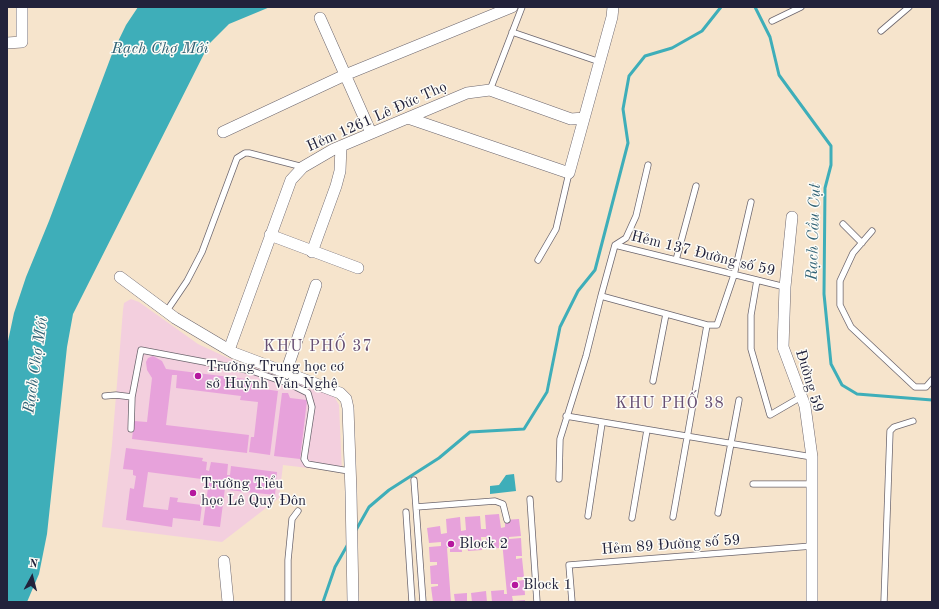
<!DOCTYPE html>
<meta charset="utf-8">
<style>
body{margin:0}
#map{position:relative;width:939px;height:609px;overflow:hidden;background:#f6e4cc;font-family:"Old Standard TT",serif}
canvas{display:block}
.frame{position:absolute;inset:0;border:8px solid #22223b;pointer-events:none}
.north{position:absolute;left:12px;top:557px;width:40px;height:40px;-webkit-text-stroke:3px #fdfcf7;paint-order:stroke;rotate:7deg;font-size:11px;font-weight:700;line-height:16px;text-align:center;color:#22223b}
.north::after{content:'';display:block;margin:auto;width:14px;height:18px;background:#22223b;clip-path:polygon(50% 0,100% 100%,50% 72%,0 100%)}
</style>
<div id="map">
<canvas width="939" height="609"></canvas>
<div class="frame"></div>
<div class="north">N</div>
</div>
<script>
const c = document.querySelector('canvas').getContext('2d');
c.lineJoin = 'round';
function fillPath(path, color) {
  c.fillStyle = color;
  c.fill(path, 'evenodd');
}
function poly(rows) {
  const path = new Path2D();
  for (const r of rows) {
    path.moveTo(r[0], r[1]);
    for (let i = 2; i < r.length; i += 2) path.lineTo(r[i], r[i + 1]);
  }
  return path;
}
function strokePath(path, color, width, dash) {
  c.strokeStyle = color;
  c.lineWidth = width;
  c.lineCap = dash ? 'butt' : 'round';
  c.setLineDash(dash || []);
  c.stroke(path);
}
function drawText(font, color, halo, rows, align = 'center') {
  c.font = font + ' "Old Standard TT",serif';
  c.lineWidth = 3;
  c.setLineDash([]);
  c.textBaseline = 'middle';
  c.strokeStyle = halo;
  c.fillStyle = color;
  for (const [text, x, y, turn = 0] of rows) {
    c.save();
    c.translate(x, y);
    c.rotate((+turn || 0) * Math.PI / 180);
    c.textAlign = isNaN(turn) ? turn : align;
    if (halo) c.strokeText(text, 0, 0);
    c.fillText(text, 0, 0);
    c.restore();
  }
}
fillPath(poly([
 [131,299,139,302,198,344,228,358,334,396,339,405,342,472,283,465,279,498,222,542,102,527,112,445,123,310,124,303]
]), '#f3cfde');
fillPath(poly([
 [138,7,270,7,229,24,209,44,73,314,67,347,47,534,39,574,27,602,7,602,7,346,14,313,26,277,49,221,112,54,126,25],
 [514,474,516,491,490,494,490,486,499,485,506,475]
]), '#3eaeb9');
strokePath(poly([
 [755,7,770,37,779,75,831,146,831,165,825,188,824,294,831,364,842,385,857,394,932,400],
 [356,530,369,507,389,490,439,458,470,432,524,429,547,392,560,327,578,291,595,270,628,143,623,109,629,76,645,56,672,48,702,31,721,7],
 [323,602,335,567,348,544]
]), '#3eaeb9', 3);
fillPath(poly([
 [153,356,162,361,166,369,253,380,253,383,258,384,257,388,278,391,270,455,249,452,251,437,254,437,258,402,240,400,241,396,176,388,177,375,172,375,166,425,249,435,247,453,132,439,134,421,147,422,152,378,147,370,146,362,148,358],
 [282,393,288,393,290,398,307,400,300,459,274,456],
 [126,448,203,458,202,461,207,462,206,470,209,471,211,462,228,464,227,475,230,475,231,466,277,472,275,495,228,490,229,481,226,480,220,527,203,525,209,480,148,472,143,507,168,510,170,497,178,498,177,502,202,505,200,521,173,518,172,527,126,520,130,488,134,489,136,476,133,475,133,470,123,469],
 [499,514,501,528,505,527,505,520,519,519,521,536,509,537,509,539,521,538,522,556,516,556,516,559,522,558,524,577,517,577,517,581,524,580,525,595,512,596,513,601,525,600,525,602,492,602,491,591,504,590,504,594,507,594,502,541,499,541,499,548,487,549,486,537,481,537,482,550,468,551,467,538,461,539,462,552,450,552,450,548,447,548,451,602,433,602,431,587,438,586,438,584,431,584,430,566,437,565,437,562,430,562,429,547,441,546,441,542,429,543,427,528,440,526,441,534,447,533,446,519,460,517,461,531,466,530,465,517,480,516,481,529,486,529,485,515],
 [486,591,487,602,472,602,471,593],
 [467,593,467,602,455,602,454,594]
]), '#e7a2db');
const lane = poly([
 [772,21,801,7],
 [881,31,909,7],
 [512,32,600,62],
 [490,90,522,7],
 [648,165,636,216,626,238,615,245,601,296,707,325,717,325,734,275,751,202],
 [843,224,862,243],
 [872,231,853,253,840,281,840,305,851,327,915,387,926,387,932,380],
 [615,245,785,287],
 [538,260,556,229,569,173],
 [676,260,696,186],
 [757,280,751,315,751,349,770,415,801,397],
 [166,312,187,281,202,252,237,158,245,153,249,153,303,167],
 [653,381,666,314],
 [105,396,116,395,132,397,141,350,252,371,290,384,308,393,312,407,304,459,307,464,349,471],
 [566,416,812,457],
 [131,429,132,397],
 [559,479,560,439,586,356,601,296],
 [414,480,423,602],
 [753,484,812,484],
 [530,499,537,602],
 [416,507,495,501,503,504,507,520],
 [406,512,412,602],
 [718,513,739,400],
 [588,516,602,423],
 [673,517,707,325],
 [632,518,647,430],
 [288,602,288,560,292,519,298,511],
 [572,602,569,565,812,546],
 [884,602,890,431,894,427,913,421]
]);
const street = poly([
 [320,18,371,133],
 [7,43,22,42,22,7],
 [408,118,569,173,612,17,613,7],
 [223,132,345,75,512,7],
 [792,217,785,287,783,347,805,406,812,457,812,602],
 [270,235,358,268],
 [312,252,336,186,340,171,341,146],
 [120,277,175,318,234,353,332,390,340,393,346,399,348,408,351,492,353,602],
 [229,350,291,180,303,167,334,149,467,93,490,90,571,119,584,118],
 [286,372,316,285],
 [224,561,228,602]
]);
strokePath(lane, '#6c666e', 7);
strokePath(street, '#6c666e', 12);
strokePath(lane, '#fff', 5.5);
strokePath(street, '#fff', 11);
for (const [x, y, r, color] of [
 [198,376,4,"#b5179e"],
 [193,493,4,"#b5179e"],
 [451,544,4,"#b5179e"],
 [515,585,4,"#b5179e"]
]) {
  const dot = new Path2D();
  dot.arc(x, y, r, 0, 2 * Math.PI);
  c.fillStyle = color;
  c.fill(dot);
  strokePath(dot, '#fdfcf7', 1.5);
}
drawText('15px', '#22223b', '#fdfcf7', [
 ["Hẻm 1261 Lê Đức Thọ",377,117,-24],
 ["Hẻm 137 Đường số 59",703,254,14],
 ["Đường 59",809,381,73],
 ["Hẻm 89 Đường số 59",671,545,-4]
]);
drawText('15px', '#22223b', '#fdfcf7', [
 ["Trường Trung học cơ",206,367],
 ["sở Huỳnh Văn Nghệ",206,384],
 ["Trường Tiểu",201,484],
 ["học Lê Quý Đôn",201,501],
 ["Block 2",459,544],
 ["Block 1",523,585]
], 'left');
drawText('italic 16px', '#2f6174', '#fdfcf7', [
 ["Rạch Chợ Mới",160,49],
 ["Rạch Cầu Cụt",814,232,-88],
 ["Rạch Chợ Mới",36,365,-82]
]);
c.letterSpacing = '1px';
drawText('16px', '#674f73', '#fdfcf7', [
 ["KHU PHỐ 37",318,347],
 ["KHU PHỐ 38",670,404]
]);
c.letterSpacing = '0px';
</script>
